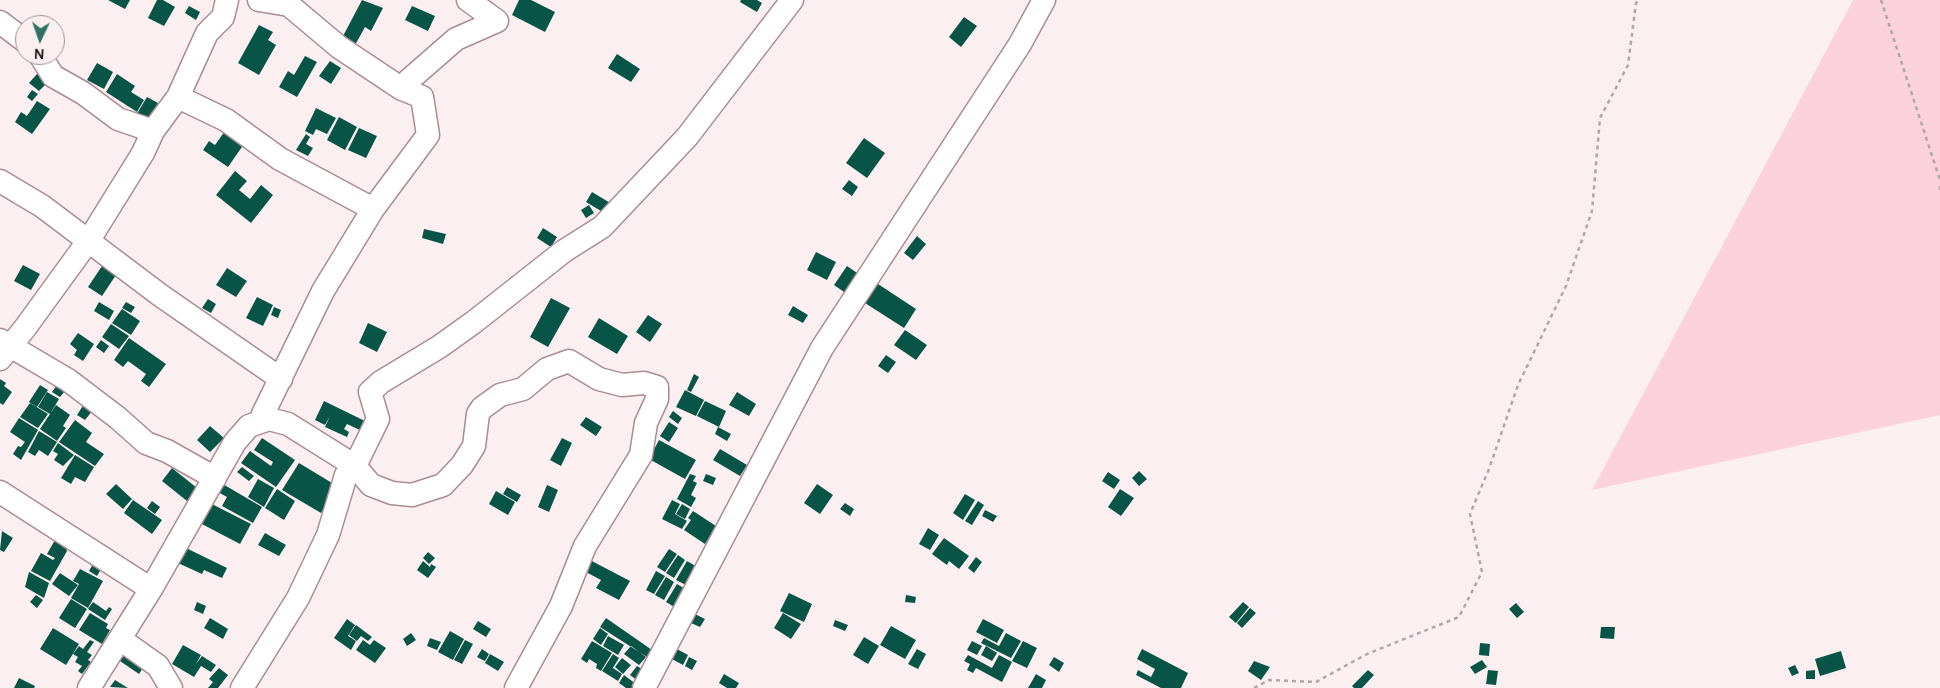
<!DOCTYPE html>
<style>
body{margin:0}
#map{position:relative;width:1940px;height:688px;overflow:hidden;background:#fceff2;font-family:Manrope,sans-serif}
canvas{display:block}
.north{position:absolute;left:15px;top:15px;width:50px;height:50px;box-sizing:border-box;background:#fceff2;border:1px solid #a09497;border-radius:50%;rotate:183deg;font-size:14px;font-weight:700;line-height:20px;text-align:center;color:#160c0e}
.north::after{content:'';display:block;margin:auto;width:18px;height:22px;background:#317363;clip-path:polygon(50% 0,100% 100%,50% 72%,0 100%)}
</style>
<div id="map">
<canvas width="1940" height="688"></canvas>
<div class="north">N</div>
</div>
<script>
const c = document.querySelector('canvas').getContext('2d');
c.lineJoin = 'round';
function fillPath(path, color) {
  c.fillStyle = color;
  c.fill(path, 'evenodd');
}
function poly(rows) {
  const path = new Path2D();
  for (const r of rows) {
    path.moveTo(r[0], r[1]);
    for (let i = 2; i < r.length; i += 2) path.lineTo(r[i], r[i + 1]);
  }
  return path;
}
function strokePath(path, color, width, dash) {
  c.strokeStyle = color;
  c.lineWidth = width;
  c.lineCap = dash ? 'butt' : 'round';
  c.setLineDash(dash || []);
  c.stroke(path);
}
fillPath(poly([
 [1853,0,1940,0,1940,415,1592,490]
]), '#fbd2db');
fillPath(poly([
 [108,0,130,0,125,9],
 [157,0,163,0,175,7,164,26,148,18],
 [362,0,383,8,371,31,365,27,355,45,342,38],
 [519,0,531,0,555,12,545,32,512,15],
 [741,0,757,0,762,3,757,12,740,2],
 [189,6,200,12,196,20,185,13],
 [412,6,435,16,428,31,405,20],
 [964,17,977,26,961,47,949,37],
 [259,25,273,32,268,40,276,45,259,75,238,63],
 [617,54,640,69,631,82,608,68],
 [305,56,317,62,297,97,279,87,288,71,294,75],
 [330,61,341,68,331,84,319,76],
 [97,63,113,72,104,89,87,80],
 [37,74,47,83,39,91,29,83],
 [117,74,135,86,131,92,144,100,137,112,106,92],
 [32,90,38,94,32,101,27,97],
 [147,97,158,103,146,124,135,117],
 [37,101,50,109,32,134,15,122,21,112,27,116],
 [316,108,336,118,327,134,316,129,313,135,305,131],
 [339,117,357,127,345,150,327,140],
 [359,128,377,136,366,158,348,150],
 [225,131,244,144,228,167,203,150,209,141,215,145],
 [306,134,310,137,306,144,313,148,308,156,296,150],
 [864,138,885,153,867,178,846,163],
 [235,171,247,181,239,190,250,199,261,185,273,195,251,223,216,195],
 [849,180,858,187,852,196,842,189],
 [592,192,612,204,606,214,586,202],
 [589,205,594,213,586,218,581,210],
 [543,228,557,237,551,247,537,238],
 [424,229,446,234,443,244,422,238],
 [917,236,926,244,913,260,904,253],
 [816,252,836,262,827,280,807,270],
 [104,263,118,272,102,296,88,287],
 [23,265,40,274,31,290,14,281],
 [847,266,860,275,847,294,834,285],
 [227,268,247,281,236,297,216,285],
 [878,284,916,309,904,328,865,303],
 [257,297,273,305,263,326,246,318],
 [551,298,570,308,548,347,530,337],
 [208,299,216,304,211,313,202,308],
 [99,302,114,311,109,320,94,311],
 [126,302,135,307,131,313,122,308],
 [793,306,808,315,803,323,788,315],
 [274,307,281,310,278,318,271,315],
 [122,309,140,321,131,335,112,323],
 [648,315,662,324,650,342,636,332],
 [599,318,628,336,617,354,588,337],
 [368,323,387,332,377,352,359,343],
 [111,324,129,336,119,349,102,337],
 [905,330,927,345,916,360,894,345],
 [78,333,94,344,83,361,74,355,77,350,70,344],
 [129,338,166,364,149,387,141,381,146,374,128,361,123,367,114,360],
 [101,340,109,346,104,353,96,347],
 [886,355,896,362,888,373,878,366],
 [694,374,699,377,691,392,687,390],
 [0,379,6,383,4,386,12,392,3,405,0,403],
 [40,385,48,390,37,407,29,402],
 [57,385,65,391,60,397,52,392],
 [685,390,704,400,696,416,676,407],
 [47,392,59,399,50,414,38,407],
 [737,392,756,404,749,416,729,405],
 [324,401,367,422,362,431,347,424,344,429,349,432,347,437,325,427,330,416,325,425,315,420],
 [705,401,726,411,719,427,697,416],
 [30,403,48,414,38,428,20,417],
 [84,404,93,410,85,420,77,415],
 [56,405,70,415,63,426,66,428,57,441,40,429],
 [673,411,682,418,678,424,669,417],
 [586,417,602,427,596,436,580,425],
 [19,418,38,430,21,460,13,454,18,446,21,447,25,442,10,432],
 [75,420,92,433,86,442,104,454,95,466,59,442],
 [669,422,678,428,669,442,660,436],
 [210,426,224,438,210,452,197,440],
 [718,427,731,434,727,441,715,434],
 [39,431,57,442,48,456,39,450,35,456,28,452],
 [262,438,295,460,276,487,241,463,250,451,271,466,273,462,254,450],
 [562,438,572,443,561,466,550,460],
 [659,440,696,460,685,479,649,459],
 [58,443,74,455,63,466,54,460,58,454,53,451],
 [720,449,747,465,740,476,713,460],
 [75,455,94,467,85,482,75,477,71,484,61,478],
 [299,463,337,486,321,513,282,490],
 [242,467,254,476,249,481,237,472],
 [172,468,197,488,187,501,162,481],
 [1139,471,1147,479,1139,486,1132,478],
 [1108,472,1120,480,1114,489,1102,481],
 [690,474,696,476,693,481,697,483,691,495,696,498,691,507,677,499],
 [706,474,716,478,713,485,703,481],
 [258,479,274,488,264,507,248,497],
 [221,483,262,507,253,523,222,506,227,497,216,491],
 [116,484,132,499,123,509,106,494],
 [817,484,833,495,820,514,804,503],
 [547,485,558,490,549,512,538,507],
 [507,487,521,495,517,502,503,494],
 [277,489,295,501,284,520,265,508],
 [1120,489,1134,498,1121,516,1108,507],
 [496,491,515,502,508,515,489,504],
 [965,494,975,500,963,520,953,513],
 [133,500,162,520,152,534,124,513],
 [672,500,680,504,675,514,687,521,682,529,662,519],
 [152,501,160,507,155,514,147,508],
 [978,501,984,505,972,525,965,521],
 [208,502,251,524,240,544,198,522],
 [845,503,854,509,850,516,840,509],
 [682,504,690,509,685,519,676,514],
 [985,510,997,516,993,522,982,516],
 [693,511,716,526,705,544,684,530,691,520,688,518],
 [928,528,939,535,930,550,919,544],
 [2,531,13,538,4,552,0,550],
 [59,533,67,551,50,581,31,571,41,553,53,560,55,558,47,554],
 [265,533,286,545,279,556,258,545],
 [944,538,969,556,959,569,949,561,947,565,932,554],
 [186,548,227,568,222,578,204,570,202,574,178,563],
 [669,549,677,554,665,572,657,567],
 [428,552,435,558,429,564,423,558],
 [678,555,685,560,674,578,666,573],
 [976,557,982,562,974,573,968,568],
 [96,559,104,564,97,576,89,571],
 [588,559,630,581,619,600,596,588,601,580,582,570],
 [423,561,430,567,431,564,436,567,428,578,417,570],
 [687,561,699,568,688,586,676,580],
 [80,569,103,581,88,608,71,598,79,584,73,581],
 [656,571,665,576,654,594,646,590],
 [29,572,49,583,44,598,25,587],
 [60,573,78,585,69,596,52,584],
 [666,577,674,582,664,600,655,595],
 [677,584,687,590,676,608,666,602],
 [789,593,812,604,804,622,780,611],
 [36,595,43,600,37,608,30,602],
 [906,595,916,597,915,603,905,602],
 [71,599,87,609,75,628,59,618],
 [93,602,106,611,109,607,112,609,105,620,88,609],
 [197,602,206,606,203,614,194,610],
 [1243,602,1249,607,1236,623,1229,617],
 [1516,603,1524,612,1517,618,1509,609],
 [1250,608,1256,613,1242,628,1237,623],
 [90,613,108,624,106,628,110,630,102,644,79,630],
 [783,613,801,624,791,639,774,628],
 [695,614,705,619,700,627,691,623],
 [210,618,228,629,223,639,204,628],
 [606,618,652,650,647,657,600,627],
 [347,619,355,625,348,636,356,641,351,650,334,638],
 [983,619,1004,630,997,643,976,632],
 [835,620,848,625,845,631,833,626],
 [478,621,491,629,486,637,473,629],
 [356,625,372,637,368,641,361,636,357,641,349,635],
 [891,626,916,640,905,659,880,645],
 [1601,627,1615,627,1614,639,1600,638],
 [53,628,79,644,66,665,40,649],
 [600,628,608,634,601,645,593,639],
 [450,631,464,639,453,660,438,652],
 [411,633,416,640,407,646,403,639],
 [1006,633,1021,641,1011,658,981,643,984,638,999,646],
 [608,636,624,645,618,655,603,646],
 [864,637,879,646,868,664,853,655],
 [430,638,441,642,437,650,427,646],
 [90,640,94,642,87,652,92,655,88,660,91,662,82,674,78,671,82,666,75,662,78,657,73,654,79,646,83,649],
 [363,640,370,645,374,640,386,648,375,663,356,650],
 [465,640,473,644,462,664,454,660],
 [592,641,612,653,601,671,596,668,597,664,589,659,587,663,581,659],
 [972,641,982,646,977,655,967,650],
 [1023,641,1037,648,1027,668,1012,661],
 [1480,643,1490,644,1489,656,1479,655],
 [183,645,201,655,196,664,202,656,216,665,211,672,201,666,194,677,172,664],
 [631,646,646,657,639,665,624,654],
 [986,646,997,653,992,661,981,655],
 [129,648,148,660,139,674,120,661],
 [675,648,688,655,683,665,670,658],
 [482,649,489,654,485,661,477,657],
 [917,649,926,654,918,669,908,664],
 [1142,649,1188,673,1181,688,1161,688,1136,675,1138,670,1151,677,1155,669,1137,659],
 [1841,651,1846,668,1820,676,1815,659],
 [490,654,504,662,498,671,485,663],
 [613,654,619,658,611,671,613,668,622,674,618,681,602,671],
 [968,655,992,668,999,655,1012,662,1002,682,976,668,973,673,967,670,970,664,964,661],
 [689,657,697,661,692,670,685,666],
 [1054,657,1064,663,1059,672,1049,665],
 [622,658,631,665,623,674,615,667],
 [1482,660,1487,667,1475,674,1470,667],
 [1254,661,1270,667,1261,680,1248,671],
 [1795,665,1799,673,1792,676,1788,668],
 [637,666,645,671,638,681,630,675],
 [219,668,228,675,218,688,208,688,213,682,209,679],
 [1368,670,1374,675,1362,688,1354,688,1352,686],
 [1488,670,1498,671,1496,685,1486,684],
 [1815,670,1815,679,1806,679,1806,671],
 [724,674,739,683,736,688,727,688,719,683],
 [1036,674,1046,680,1042,688,1028,688],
 [624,675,636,684,633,688,626,688,619,683],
 [19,678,35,686,34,688,14,688],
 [115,680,128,688,110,687]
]), '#085547');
const minor = poly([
 [259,0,289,5,339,47,402,89,409,80,456,39,497,21,468,0],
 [0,22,25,41],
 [40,55,53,76,83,93,118,119,153,131],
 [178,97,226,120,280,159,373,209],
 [0,181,42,206,160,295,281,379],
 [0,340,68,380,118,418,146,443,167,451,215,478],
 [0,359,25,328,89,240,143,153,153,131,178,97,207,33,223,17,227,0],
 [269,419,263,414,323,291,373,209,428,135,422,97,402,89],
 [0,492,151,589],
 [120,639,158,666,171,688],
 [89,688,151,589,235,442,249,426,269,419,288,424,355,466,371,485,392,493,412,495,443,485,462,465,474,446,478,414,482,408,500,395,523,389,547,369,569,361,599,379,622,385,644,383,657,387,657,399,646,423,641,455,585,546,561,606,516,688],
 [242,688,298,598,328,535,346,475,355,466,378,419,370,392,381,382,439,347,474,322,564,251,602,227,687,137,792,0],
 [644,688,822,348,1020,44,1044,0]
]);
strokePath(minor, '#aa8c93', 25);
strokePath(poly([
 [1881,0,1940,180],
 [1940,186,1940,192],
 [1254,688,1269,680,1316,682,1367,654,1459,617,1482,572,1470,514,1489,469,1518,385,1566,286,1592,211,1600,118,1628,65,1636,3,1639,0]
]), '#b2a6a9', 2.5, [4, 4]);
strokePath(minor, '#fff', 22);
</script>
